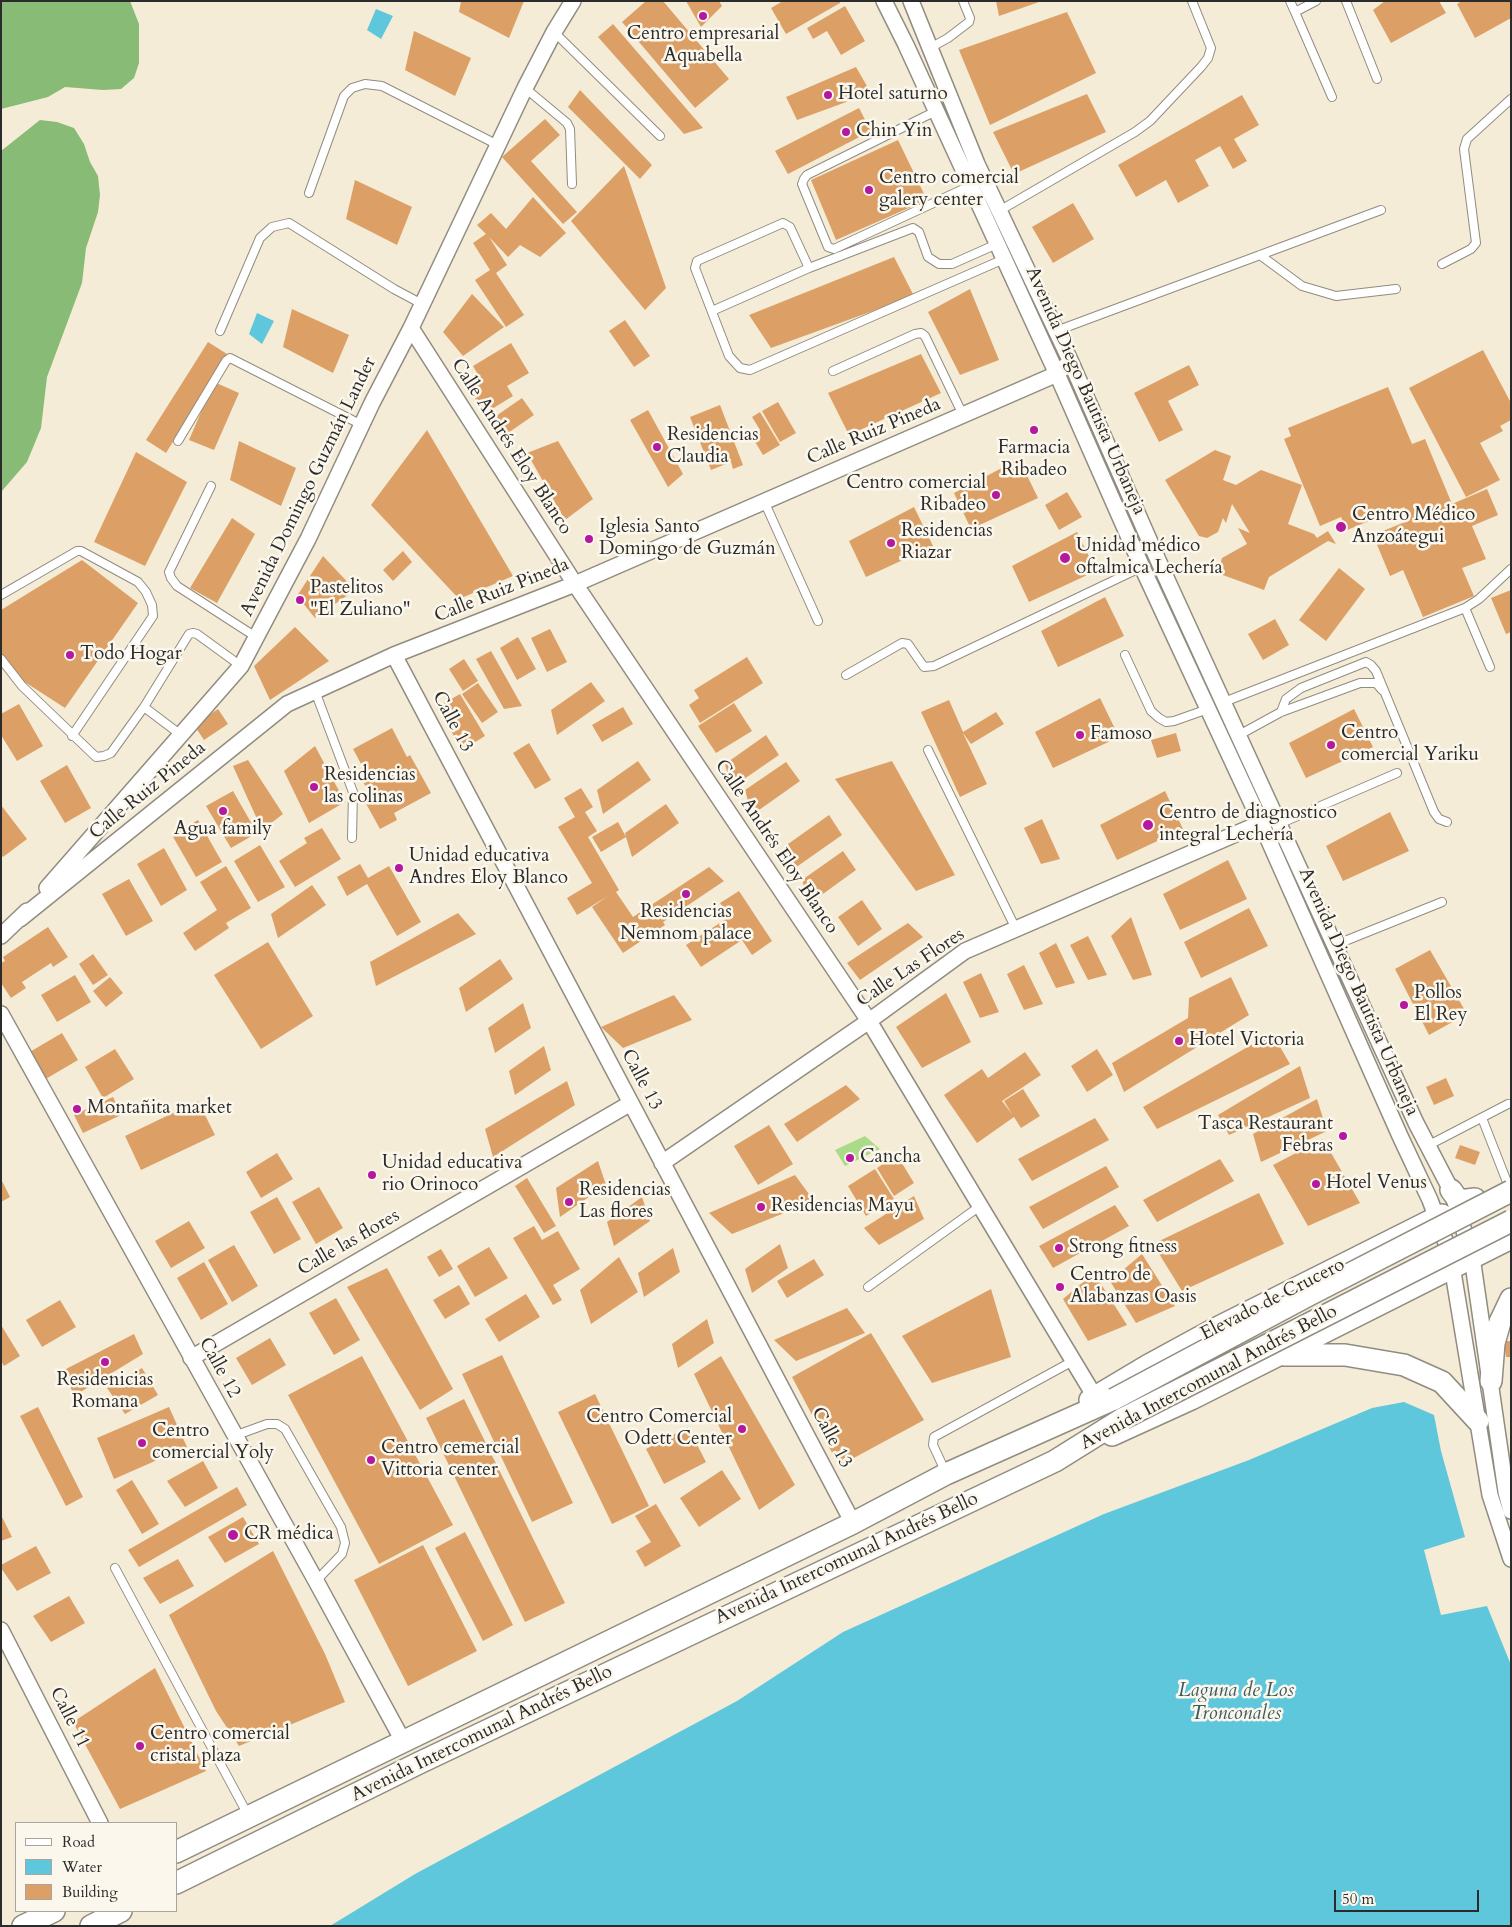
<!DOCTYPE html>
<meta charset="utf-8">
<style>
body{margin:0}
#map{position:relative;width:1512px;height:1927px;overflow:hidden;background:#f4ecd6;font-family:Cardo,serif}
canvas{display:block}
.frame{position:absolute;inset:0;border:2px solid #2b2b2b;pointer-events:none}
.legend{position:absolute;left:15px;top:1822px;width:162px;height:90px;box-sizing:border-box;background:#fbf7ec;border:1px solid #a8a59f;margin:0;padding:6px 9px;list-style:none;font-size:15px;color:#2b2b2b}
.legend li{display:flex;align-items:center;gap:10px;height:25px}
.legend b{width:25px;border:1px solid #a8a59f}
.scale{position:absolute;left:1334px;top:1890px;width:145px;height:22px;box-sizing:border-box;border:2px solid #2b2b2b;border-top:0;padding-left:6px;font-size:15px;line-height:18px;white-space:nowrap;color:#2b2b2b;-webkit-text-stroke:4px #fbf7ec;paint-order:stroke}
</style>
<div id="map">
<canvas width="1512" height="1927"></canvas>
<div class="frame"></div>
<ul class="legend">
<li><b style="height:6px;background:#fff"></b>Road</li>
<li><b style="height:14px;background:#5fc7db"></b>Water</li>
<li><b style="height:14px;background:#dca067"></b>Building</li>
</ul>
<div class="scale">50 m</div>
</div>
<script>
const c = document.querySelector('canvas').getContext('2d');
c.lineJoin = 'round';
function fillPath(path, color) {
  c.fillStyle = color;
  c.fill(path, 'evenodd');
}
function poly(rows) {
  const path = new Path2D();
  for (const r of rows) {
    path.moveTo(r[0], r[1]);
    for (let i = 2; i < r.length; i += 2) path.lineTo(r[i], r[i + 1]);
  }
  return path;
}
function strokePath(path, color, width, dash) {
  c.strokeStyle = color;
  c.lineWidth = width;
  c.lineCap = dash ? 'butt' : 'round';
  c.setLineDash(dash || []);
  c.stroke(path);
}
function drawText(font, color, halo, rows, align = 'center') {
  c.font = font + ' Cardo,serif';
  c.lineWidth = 5;
  c.setLineDash([]);
  c.textBaseline = 'middle';
  c.strokeStyle = halo;
  c.fillStyle = color;
  for (const [text, x, y, turn = 0] of rows) {
    c.save();
    c.translate(x, y);
    c.rotate((+turn || 0) * Math.PI / 180);
    c.textAlign = isNaN(turn) ? turn : align;
    if (halo) c.strokeText(text, 0, 0);
    c.fillText(text, 0, 0);
    c.restore();
  }
}
fillPath(poly([
 [865,1136,880,1149,845,1166,835,1150]
]), '#abdb89');
fillPath(poly([
 [1,1,130,1,139,24,139,63,134,78,121,89,103,90,65,87,48,97,1,109],
 [40,120,57,122,74,128,84,144,90,162,98,176,100,195,98,212,86,248,82,283,47,377,41,428,27,462,1,492,1,151]
]), '#88bb75');
fillPath(poly([
 [376,9,393,16,381,39,367,30],
 [257,313,274,321,262,344,249,334],
 [1404,1402,1434,1415,1441,1451,1465,1537,1424,1550,1441,1615,1487,1606,1511,1665,1511,1926,330,1926,415,1874,737,1701,843,1632,1104,1514,1249,1460,1372,1408]
]), '#5fc7db');
fillPath(poly([
 [461,1,524,1,509,38,459,12],
 [646,1,663,1,729,79,695,108,622,22],
 [686,1,719,1,722,6,701,27],
 [783,1,840,1,840,3,786,34,771,8],
 [996,1,1039,1,1039,2,999,16],
 [1385,1,1439,1,1446,13,1391,43,1373,10],
 [1462,1,1511,1,1511,18,1475,38,1457,4],
 [845,6,865,41,841,55,827,31,813,39,807,28],
 [1067,12,1096,73,990,125,959,50],
 [613,24,703,128,684,134,598,37],
 [414,31,471,58,455,96,405,70],
 [856,67,871,93,797,120,786,97],
 [580,90,652,165,640,179,568,107],
 [1087,94,1106,132,1014,174,993,132],
 [1242,95,1259,125,1234,139,1247,161,1233,169,1220,146,1195,160,1209,186,1178,203,1166,180,1136,197,1118,165],
 [859,108,871,131,788,174,775,151],
 [545,119,560,135,531,161,577,212,563,224,502,157],
 [898,140,927,200,836,240,811,180],
 [624,166,666,288,645,310,571,221],
 [355,180,412,207,397,245,346,219],
 [533,197,566,233,540,257,520,245,508,257,489,237,507,265,496,273,524,315,506,327,475,280,490,270,473,243,486,234,477,225,491,213,506,229],
 [1073,203,1094,239,1053,263,1032,227],
 [894,257,914,296,771,348,749,315],
 [970,289,999,360,960,375,928,312],
 [472,294,504,327,463,356,443,332],
 [292,309,349,335,333,373,283,347],
 [625,320,650,356,634,367,609,331],
 [208,342,227,354,166,453,146,440],
 [511,343,529,373,507,386,513,396,484,414,467,385,480,378,473,366],
 [1483,350,1511,403,1511,420,1500,426,1503,431,1480,443,1500,480,1466,497,1409,388],
 [921,354,941,393,849,435,828,393],
 [1189,365,1199,385,1168,401,1183,430,1159,442,1134,393],
 [214,382,239,393,214,450,189,440],
 [1388,387,1412,444,1425,439,1452,504,1487,489,1498,515,1472,526,1486,559,1462,568,1474,596,1423,617,1403,570,1390,576,1373,535,1410,520,1404,507,1347,530,1341,517,1320,526,1284,439,1291,436,1288,428],
 [522,398,534,415,508,433,496,416],
 [778,402,796,433,780,442,762,411],
 [720,405,743,465,733,469,731,462,711,470,690,417],
 [648,410,683,474,668,487,630,420],
 [760,412,780,445,763,455,751,435,760,430,752,417],
 [427,430,513,576,459,599,371,505],
 [239,441,296,468,281,506,230,480],
 [558,441,593,499,565,520,527,453],
 [1215,450,1231,456,1223,480,1236,485,1261,470,1302,485,1288,524,1314,534,1317,538,1328,531,1336,544,1328,541,1269,577,1264,590,1220,574,1218,571,1222,558,1247,544,1238,528,1250,533,1232,504,1226,523,1223,518,1218,532,1207,538,1199,536,1165,480],
 [136,452,187,482,145,566,94,542],
 [1019,459,1038,498,971,529,954,493],
 [1067,492,1082,517,1059,530,1045,505],
 [914,507,933,546,866,577,849,541],
 [232,518,255,534,217,603,190,588],
 [1077,532,1096,571,1029,602,1012,566],
 [403,551,412,562,393,581,383,570],
 [323,556,355,590,315,618,297,596],
 [82,560,138,603,65,708,17,677,1,655,1,610],
 [1339,568,1365,589,1326,641,1299,620],
 [1511,590,1511,632,1506,634,1491,598],
 [1105,597,1124,636,1058,667,1041,631],
 [1275,619,1289,645,1263,660,1248,634],
 [295,627,329,661,270,700,254,666],
 [550,629,567,662,547,672,531,638],
 [518,637,536,669,517,680,500,648],
 [491,651,522,706,504,709,476,659],
 [747,657,763,683,700,723,689,705,699,698,694,690],
 [464,659,478,681,463,691,449,669],
 [591,682,605,701,557,735,551,710],
 [478,683,498,712,482,723,462,694],
 [460,694,485,736,462,750,437,707],
 [1100,698,1119,737,1053,768,1035,732],
 [949,700,963,732,996,712,1004,724,971,744,963,733,987,784,960,797,921,712],
 [734,703,752,731,716,753,698,726],
 [19,704,43,746,17,761,1,735,1,714],
 [623,707,633,724,602,742,592,725],
 [218,709,228,724,204,740,194,725],
 [1354,709,1373,747,1306,778,1289,743],
 [392,728,407,757,410,755,431,793,394,813,397,820,380,829,364,800,371,796,362,780,368,777,353,749],
 [1176,733,1181,751,1157,758,1151,740],
 [766,735,779,755,731,788,725,764],
 [529,743,551,780,535,789,513,753],
 [315,746,345,802,309,823,284,771],
 [248,760,283,814,262,830,233,766],
 [638,761,651,780,603,814,597,790],
 [892,761,955,875,916,891,835,779],
 [786,762,800,781,752,815,745,790],
 [67,765,91,808,65,823,40,781],
 [581,788,593,807,585,812,597,831,588,837,619,890,616,892,633,917,709,867,724,881,663,922,665,925,623,953,592,907,608,896,577,915,567,898,592,883,558,827,575,817,564,798],
 [233,791,257,833,231,848,206,806],
 [1165,791,1183,829,1117,860,1100,825],
 [666,804,679,823,632,857,626,837,601,852,592,837,618,822,626,837,625,833],
 [1,805,27,839,3,857,1,854],
 [1390,812,1409,851,1343,881,1326,846],
 [829,815,842,835,795,868,788,844],
 [1042,819,1060,859,1041,864,1024,828],
 [198,820,222,862,196,877,172,835],
 [322,828,341,859,295,887,279,861,307,843,304,838],
 [260,845,285,887,258,902,234,861],
 [164,848,187,890,161,906,137,864],
 [843,851,856,870,809,904,802,880],
 [1228,860,1247,899,1180,930,1163,894],
 [360,864,368,878,389,866,421,922,397,936,367,884,347,896,337,877],
 [226,866,251,908,226,923,229,928,195,951,183,933,217,910,200,882],
 [129,879,153,921,126,936,102,894],
 [312,885,326,905,278,938,271,914],
 [739,891,772,941,752,955,742,940,701,967,686,945,729,917,720,903],
 [862,900,882,929,858,946,838,917],
 [1249,908,1268,946,1201,978,1184,942],
 [458,913,476,934,376,986,370,962],
 [1131,917,1152,975,1133,980,1111,936],
 [908,923,923,937,860,980,847,963],
 [48,927,68,957,53,967,51,963,22,982,26,988,11,998,1,983,1,963,5,961,3,957],
 [1088,936,1107,975,1088,980,1070,945],
 [268,942,313,1016,261,1049,214,975],
 [1056,943,1075,983,1056,988,1039,953],
 [1430,950,1467,1014,1429,1035,1395,969],
 [93,954,108,975,93,985,79,964],
 [500,959,513,979,466,1012,459,988],
 [1024,965,1043,1004,1024,1010,1007,974],
 [981,973,999,1012,980,1018,963,982],
 [75,975,91,1002,57,1022,41,995],
 [110,977,123,993,106,1007,93,991],
 [1231,977,1249,1015,1124,1092,1112,1063,1188,1018,1189,998],
 [946,993,971,1042,922,1068,896,1027],
 [674,995,692,1020,623,1048,601,1027],
 [523,1003,531,1028,495,1053,488,1028],
 [62,1033,78,1060,44,1080,28,1053],
 [1272,1033,1290,1064,1157,1129,1143,1107],
 [544,1046,551,1070,515,1095,509,1071],
 [115,1049,134,1079,103,1098,85,1067],
 [1097,1049,1113,1075,1087,1092,1071,1066],
 [1025,1052,1041,1075,1002,1101,1012,1114,1004,1101,1023,1089,1040,1116,1021,1128,1014,1117,977,1143,944,1095,982,1069,988,1078],
 [1300,1066,1310,1098,1229,1135,1218,1115],
 [1446,1078,1454,1096,1434,1105,1426,1087],
 [567,1081,575,1105,493,1157,485,1129],
 [846,1085,860,1099,797,1142,784,1124],
 [113,1097,121,1115,83,1133,74,1115],
 [1317,1099,1327,1131,1261,1162,1253,1134],
 [198,1101,215,1135,141,1170,125,1136],
 [1095,1118,1109,1140,1032,1181,1018,1159],
 [769,1125,793,1164,758,1185,734,1146],
 [1323,1139,1360,1203,1308,1226,1273,1165],
 [1460,1145,1480,1152,1475,1165,1455,1158],
 [277,1153,293,1179,261,1198,246,1172],
 [897,1155,914,1183,894,1196,877,1168],
 [1220,1159,1234,1181,1157,1222,1143,1200],
 [598,1161,606,1185,560,1217,556,1188],
 [1106,1166,1119,1187,1043,1229,1029,1207],
 [875,1169,894,1199,866,1216,848,1186],
 [795,1175,814,1201,732,1234,709,1213],
 [527,1178,556,1226,544,1233,515,1186],
 [1,1179,10,1197,1,1202],
 [319,1187,343,1228,316,1244,292,1202],
 [1259,1193,1284,1244,1182,1291,1153,1244],
 [914,1196,924,1219,879,1245,864,1228],
 [277,1197,301,1239,274,1254,250,1212],
 [642,1197,650,1221,614,1246,607,1222],
 [1115,1205,1129,1226,1053,1268,1039,1246],
 [189,1221,205,1248,171,1268,155,1241],
 [534,1226,542,1240,558,1231,580,1269,553,1285,562,1300,553,1305,513,1238],
 [780,1244,788,1268,752,1293,745,1269],
 [234,1245,258,1286,232,1302,208,1260],
 [489,1247,508,1278,475,1297,457,1266],
 [673,1248,680,1272,644,1297,638,1273],
 [441,1249,453,1269,439,1277,427,1257],
 [1142,1254,1175,1306,1136,1323,1110,1281],
 [619,1257,638,1292,591,1324,580,1290],
 [814,1259,824,1275,787,1298,777,1281],
 [204,1262,228,1304,201,1320,177,1278],
 [387,1268,453,1389,420,1410,347,1287],
 [1094,1273,1127,1325,1088,1341,1063,1299],
 [459,1285,470,1304,445,1319,433,1300],
 [991,1289,1011,1357,932,1383,902,1336],
 [526,1294,540,1317,499,1342,485,1319],
 [336,1298,360,1340,334,1355,309,1313],
 [60,1300,76,1327,42,1347,26,1320],
 [847,1308,865,1333,796,1361,774,1340],
 [707,1319,714,1343,678,1368,672,1344],
 [1,1325,20,1356,4,1366,1,1361],
 [871,1333,924,1420,839,1466,792,1377],
 [134,1334,143,1354,74,1396,64,1370],
 [270,1338,286,1365,252,1385,236,1358],
 [1504,1341,1511,1341,1511,1357,1506,1357],
 [502,1355,573,1503,532,1522,462,1374],
 [362,1356,453,1525,379,1564,288,1395],
 [721,1356,795,1485,759,1510,694,1374],
 [142,1368,158,1395,125,1414,107,1388],
 [595,1394,649,1506,612,1524,558,1412],
 [464,1399,565,1603,525,1622,426,1418],
 [38,1407,83,1497,66,1506,20,1416],
 [169,1407,187,1447,114,1479,97,1438],
 [688,1427,706,1462,664,1484,646,1449],
 [203,1461,218,1488,185,1507,167,1481],
 [722,1470,741,1499,699,1527,680,1498],
 [132,1480,159,1524,142,1534,116,1490],
 [237,1487,247,1505,139,1567,128,1550],
 [656,1504,681,1546,645,1567,636,1551,651,1542,635,1516],
 [1,1515,12,1537,1,1541],
 [243,1517,259,1544,225,1563,208,1537],
 [465,1532,513,1625,483,1641,435,1548],
 [423,1545,477,1651,408,1686,354,1580],
 [36,1546,51,1573,17,1591,1,1568,1,1565],
 [273,1551,325,1654,345,1702,239,1746,216,1711,169,1615],
 [178,1559,194,1586,160,1604,143,1578],
 [69,1596,85,1623,51,1642,33,1616],
 [155,1668,206,1771,120,1809,73,1722]
]), '#dca067');
const lane = poly([
 [1290,1,1295,12,1316,1],
 [1346,1,1377,79],
 [1295,12,1332,97],
 [554,32,660,136],
 [930,48,948,38,969,22,970,18,963,1],
 [525,88,567,123,570,129,572,184],
 [936,111,807,175,804,179,802,184,828,247,834,249,970,186],
 [309,193,344,96,352,88,365,84,382,86,498,145],
 [999,211,1135,132,1150,121,1201,67,1208,58,1211,48,1192,1],
 [997,244,952,264,939,264,928,257,919,232,913,228,809,268,790,227,783,223,697,261,695,268,729,356,740,368,750,370,1004,259],
 [1260,255,1302,286,1336,296,1396,289],
 [1442,264,1471,249,1476,243,1464,149,1467,139,1511,99],
 [712,311,809,268],
 [220,331,260,238,272,227,289,223,394,289,422,304],
 [1056,331,1381,210],
 [833,371,915,334,921,333,925,336,963,415],
 [178,441,226,361,230,358,362,425],
 [211,486,169,572,171,578,177,586,256,637],
 [764,501,818,621],
 [1,595,77,551,81,551,138,582,146,592,152,605,153,616,72,736],
 [1465,608,1490,667],
 [1125,655,1151,711,1159,718,1166,722,1174,721,1208,709],
 [1,659,22,686,96,757,104,756,111,753,144,707,189,634,193,633,197,634,241,666],
 [846,675,902,643,908,644,924,667,934,666,1142,567],
 [315,691,353,792,352,838],
 [1224,702,1465,608,1479,599,1511,569],
 [144,707,181,735],
 [1281,712,1286,699,1301,688,1366,662,1371,665,1376,671,1434,812,1439,819,1447,822],
 [1239,735,1281,712,1360,683,1376,683,1382,690],
 [928,750,1016,929],
 [1279,824,1397,773],
 [1335,945,1442,902],
 [1482,1118,1507,1182],
 [1429,1145,1508,1104],
 [868,1287,980,1206],
 [234,1436,267,1424,277,1424,285,1429,341,1527,345,1543,342,1554,316,1581],
 [946,1473,933,1445,934,1437,1073,1361],
 [115,1568,248,1815]
]);
const street = poly([
 [884,1,906,45,1057,374,1142,567,1261,823,1400,1136,1430,1200,1446,1243,1452,1266,1490,1495,1511,1559],
 [911,1,977,164,1070,360,1158,560,1416,1123,1452,1192,1472,1257,1506,1492,1511,1511],
 [411,328,575,584,869,1021,1095,1397],
 [394,655,853,1523],
 [47,888,241,666,308,539,372,403,411,328,525,88,554,32,573,1],
 [20,919,287,704,394,655,575,584,1057,374,1064,367],
 [1,936,27,911],
 [1,1014,316,1581,403,1741],
 [662,1163,869,1021,965,951,1261,823],
 [191,1358,631,1103],
 [1,1630,100,1823]
]);
const secondary = poly([
 [1451,1190,1459,1201,1475,1199],
 [1284,1355,1345,1355,1404,1365,1442,1382,1478,1421],
 [1491,1381,1494,1343,1500,1322,1511,1299],
 [1090,1400,1147,1366,1213,1330,1442,1215],
 [1112,1435,1191,1399,1511,1238],
 [176,1852,853,1523,946,1474,1114,1399],
 [176,1883,419,1763,1055,1461,1124,1418],
 [23,1926,54,1911],
 [91,1926,121,1911]
]);
strokePath(lane, '#908c80', 10);
strokePath(street, '#908c80', 18);
strokePath(secondary, '#908c80', 24);
strokePath(lane, '#fff', 8);
strokePath(street, '#fff', 15);
strokePath(secondary, '#fff', 21);
const secondaryBridge = poly([
 [1114,1399,1309,1295,1511,1191],
 [1124,1418,1511,1221]
]);
strokePath(secondaryBridge, '#908c80', 24, []);
strokePath(secondaryBridge, '#fff', 21);
for (const [x, y, r, color] of [
 [703,16,5,"#b5179e"],
 [828,95,5,"#b5179e"],
 [846,132,5,"#b5179e"],
 [869,190,5,"#b5179e"],
 [1034,430,5,"#b5179e"],
 [657,447,5,"#b5179e"],
 [996,495,5,"#b5179e"],
 [1341,527,6,"#b5179e"],
 [589,539,5,"#b5179e"],
 [891,543,5,"#b5179e"],
 [1065,558,6,"#b5179e"],
 [300,600,5,"#b5179e"],
 [70,655,5,"#b5179e"],
 [1080,735,5,"#b5179e"],
 [1331,745,5,"#b5179e"],
 [314,787,5,"#b5179e"],
 [223,811,5,"#b5179e"],
 [1148,825,6,"#b5179e"],
 [399,868,5,"#b5179e"],
 [686,894,5,"#b5179e"],
 [1404,1005,5,"#b5179e"],
 [1179,1041,5,"#b5179e"],
 [77,1109,5,"#b5179e"],
 [1343,1136,5,"#b5179e"],
 [850,1158,5,"#b5179e"],
 [372,1175,5,"#b5179e"],
 [1316,1184,5,"#b5179e"],
 [569,1202,5,"#b5179e"],
 [761,1207,5,"#b5179e"],
 [1059,1248,5,"#b5179e"],
 [1060,1287,5,"#b5179e"],
 [105,1362,5,"#b5179e"],
 [742,1429,5,"#b5179e"],
 [142,1443,5,"#b5179e"],
 [371,1460,5,"#b5179e"],
 [233,1535,6,"#b5179e"],
 [140,1746,5,"#b5179e"]
]) {
  const dot = new Path2D();
  dot.arc(x, y, r, 0, 2 * Math.PI);
  c.fillStyle = color;
  c.fill(dot);
  strokePath(dot, '#fbf7ec', 2);
}
drawText('19px', '#2b2b2b', '#fbf7ec', [
 ["Centro empresarial",703,35,"center"],
 ["Aquabella",703,57,"center"],
 ["Hotel saturno",838,95],
 ["Chin Yin",856,132],
 ["Centro comercial",879,179],
 ["galery center",879,201],
 ["Residencias",667,436],
 ["Claudia",667,458],
 ["Farmacia",1034,449,"center"],
 ["Ribadeo",1034,471,"center"],
 ["Centro comercial",986,484,"right"],
 ["Ribadeo",986,506,"right"],
 ["Centro Médico",1352,516],
 ["Anzoátegui",1352,538],
 ["Iglesia Santo",599,528],
 ["Domingo de Guzmán",599,550],
 ["Residencias",901,532],
 ["Riazar",901,554],
 ["Unidad médico",1076,547],
 ["oftalmica Lechería",1076,569],
 ["Pastelitos",310,589],
 ["\"El Zuliano\"",310,611],
 ["Todo Hogar",80,655],
 ["Centro",1341,734],
 ["comercial Yariku",1341,756],
 ["Famoso",1090,735],
 ["Residencias",324,776],
 ["las colinas",324,798],
 ["Centro de diagnostico",1159,814],
 ["integral Lechería",1159,836],
 ["Agua family",223,830,"center"],
 ["Unidad educativa",409,857],
 ["Andres Eloy Blanco",409,879],
 ["Residencias",686,913,"center"],
 ["Nemnom palace",686,935,"center"],
 ["Pollos",1414,994],
 ["El Rey",1414,1016],
 ["Hotel Victoria",1189,1041],
 ["Montañita market",87,1109],
 ["Tasca Restaurant",1333,1125,"right"],
 ["Febras",1333,1147,"right"],
 ["Cancha",860,1158],
 ["Unidad educativa",382,1164],
 ["rio Orinoco",382,1186],
 ["Hotel Venus",1326,1184],
 ["Residencias",579,1191],
 ["Las flores",579,1213],
 ["Residencias Mayu",771,1207],
 ["Strong fitness",1069,1248],
 ["Centro de",1070,1276],
 ["Alabanzas Oasis",1070,1298],
 ["Residenicias",105,1381,"center"],
 ["Romana",105,1403,"center"],
 ["Centro Comercial",732,1418,"right"],
 ["Odett Center",732,1440,"right"],
 ["Centro",152,1432],
 ["comercial Yoly",152,1454],
 ["Centro cemercial",381,1449],
 ["Vittoria center",381,1471],
 ["CR médica",244,1535],
 ["Centro comercial",150,1735],
 ["cristal plaza",150,1757]
], 'left');
drawText('19px', '#2b2b2b', '#fbf7ec', [
 ["Avenida Diego Bautista Urbaneja",1085,391,66],
 ["Calle Ruiz Pineda",874,432,-23],
 ["Calle Andrés Eloy Blanco",511,447,57],
 ["Avenida Domingo Guzmán Lander",309,487,-64],
 ["Calle Ruiz Pineda",502,591,-22],
 ["Calle 13",452,722,62],
 ["Calle Ruiz Pineda",148,791,-39],
 ["Calle Andrés Eloy Blanco",776,847,56],
 ["Calle Las Flores",911,968,-34],
 ["Avenida Diego Bautista Urbaneja",1358,992,66],
 ["Calle 13",641,1080,62],
 ["Calle las flores",349,1243,-30],
 ["Elevado de Crucero",1273,1300,-27],
 ["Calle 12",219,1368,61],
 ["Avenida Intercomunal Andrés Bello",1209,1378,-28],
 ["Calle 13",831,1438,62],
 ["Avenida Intercomunal Andrés Bello",847,1559,-25],
 ["Calle 11",69,1718,63],
 ["Avenida Intercomunal Andrés Bello",482,1734,-26]
]);
drawText('italic 20px', '#3b5a60', '#fbf7ec', [
 ["Laguna de Los",1236,1691],
 ["Tronconales",1236,1714]
]);
</script>
